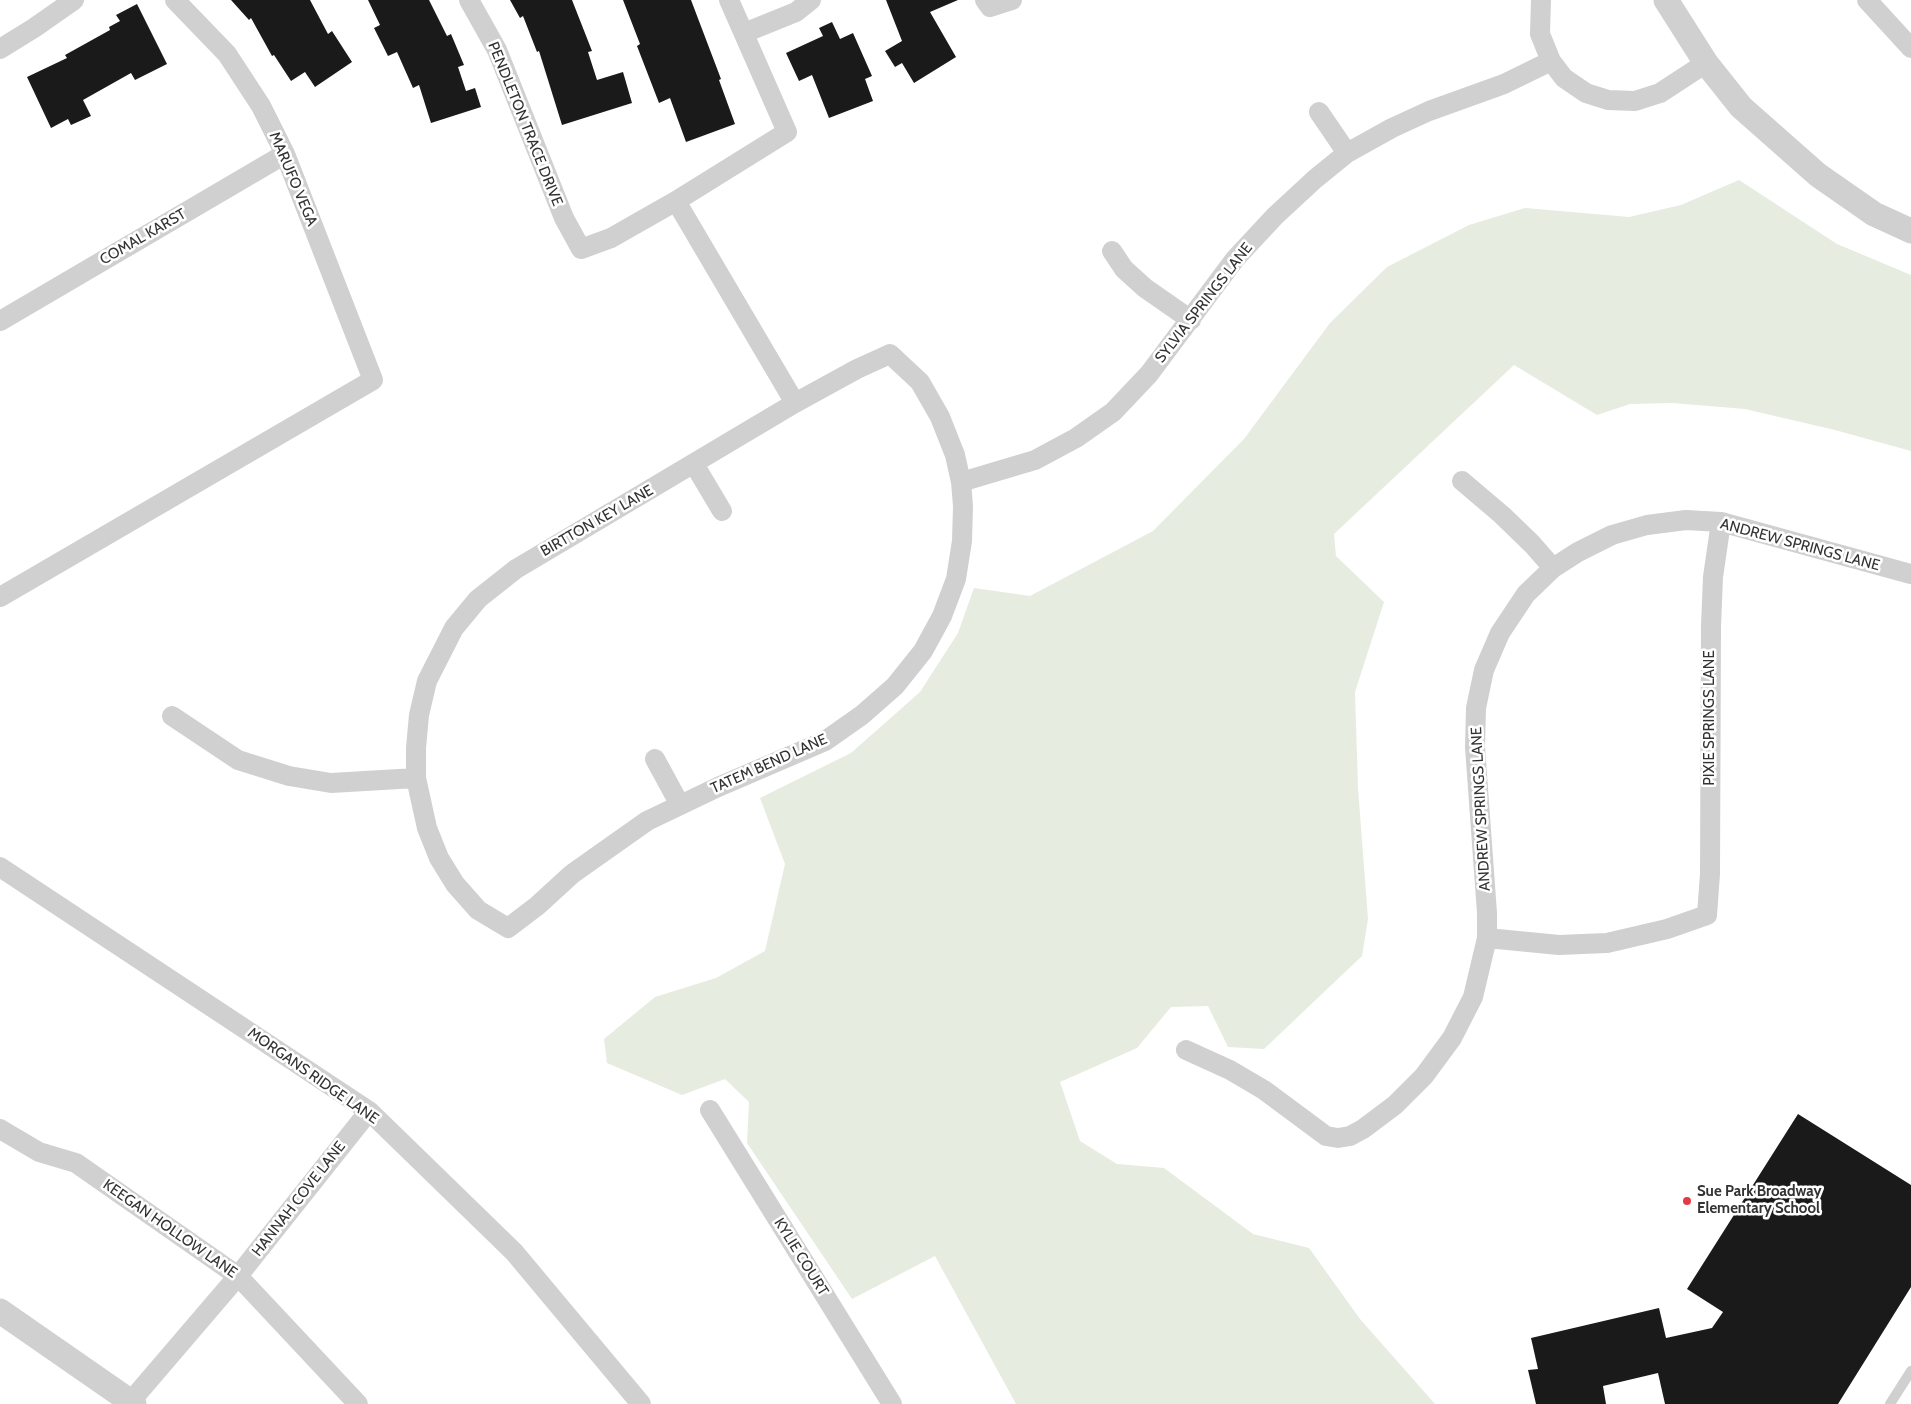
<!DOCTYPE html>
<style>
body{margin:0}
canvas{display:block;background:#fff}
</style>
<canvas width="1911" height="1404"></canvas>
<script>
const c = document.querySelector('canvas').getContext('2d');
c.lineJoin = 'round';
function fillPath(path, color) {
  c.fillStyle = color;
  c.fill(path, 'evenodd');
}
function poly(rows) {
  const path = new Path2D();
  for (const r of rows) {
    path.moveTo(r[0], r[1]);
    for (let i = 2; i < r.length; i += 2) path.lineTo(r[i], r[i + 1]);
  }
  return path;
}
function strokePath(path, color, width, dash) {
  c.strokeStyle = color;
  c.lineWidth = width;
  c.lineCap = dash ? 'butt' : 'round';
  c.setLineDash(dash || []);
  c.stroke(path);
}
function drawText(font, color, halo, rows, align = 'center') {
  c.font = font + ' Cabin,sans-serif';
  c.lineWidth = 5;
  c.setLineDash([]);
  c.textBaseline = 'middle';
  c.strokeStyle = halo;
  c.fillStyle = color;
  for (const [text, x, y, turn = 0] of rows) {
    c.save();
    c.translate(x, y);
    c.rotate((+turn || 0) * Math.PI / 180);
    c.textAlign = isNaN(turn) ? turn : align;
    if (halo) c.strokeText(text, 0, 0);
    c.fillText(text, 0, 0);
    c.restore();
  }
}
fillPath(poly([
 [1739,180,1837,244,1911,275,1911,451,1835,430,1745,409,1672,403,1630,404,1597,415,1514,365,1334,534,1336,556,1384,602,1355,692,1358,788,1368,919,1362,956,1264,1049,1228,1047,1208,1006,1171,1007,1137,1048,1060,1082,1080,1141,1117,1164,1164,1168,1253,1234,1309,1248,1360,1319,1435,1404,1016,1404,935,1256,852,1299,747,1143,749,1102,725,1079,682,1095,607,1063,604,1039,655,997,716,978,765,951,785,864,760,798,851,753,920,692,958,633,974,588,1030,596,1153,531,1244,439,1330,323,1387,267,1469,225,1525,208,1629,217,1681,205]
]), '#e6ecdf');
fillPath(poly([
 [231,0,310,0,328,34,332,31,352,62,315,87,305,72,291,81,274,55,272,56,251,18,249,20],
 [368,0,429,0,447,36,451,34,464,65,458,67,466,91,475,88,481,107,431,123,419,85,413,88,397,52,388,56,374,28,380,25],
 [510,0,572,0,592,51,588,52,597,80,623,72,632,103,562,125,539,51,537,52,523,16,520,18],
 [623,0,691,0,721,79,719,80,735,124,686,142,670,98,659,103,637,46,640,44],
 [886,0,958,0,930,12,956,57,914,83,902,63,895,67,885,51,902,41],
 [137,4,167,64,135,80,131,73,83,100,91,116,71,125,68,119,51,128,27,77,67,58,65,55,110,30,109,27,120,21,116,15],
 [832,22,840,39,853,33,872,76,865,79,873,101,829,118,812,75,799,81,786,53,823,36,819,28],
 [1798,1114,1911,1185,1911,1287,1838,1404,1665,1404,1658,1373,1603,1386,1606,1404,1536,1404,1528,1370,1538,1369,1531,1338,1659,1308,1666,1338,1712,1328,1723,1312,1687,1289]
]), '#1a1a1a');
strokePath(poly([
 [1890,1404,1911,1371]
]), '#d0d0d0', 10);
strokePath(poly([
 [469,0,497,50,564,218,581,249,611,238,676,201,787,132,729,0],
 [985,0,990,7,1012,0],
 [1541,0,1540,34,1551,61,1564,78,1586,93,1608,100,1635,101,1660,93,1706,63],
 [1867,0,1911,48],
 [744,33,796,12,811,0],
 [0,49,34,28,74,0],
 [1319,112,1347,153],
 [676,201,795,403],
 [1112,251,1124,269,1145,288,1191,320],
 [0,321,285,154],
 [890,354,920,382,940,417,955,455,961,482,963,506,962,541,956,579,942,616,923,651,895,686,862,715,825,741,718,787,647,821,572,874,537,906,508,928,478,910,455,884,439,858,427,828,416,778,416,748,419,715,427,681,454,628,478,599,516,569,795,403,857,369,890,354],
 [694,464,722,511],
 [1462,481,1502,515,1532,544,1553,568],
 [961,482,1035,460,1076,438,1113,412,1149,374,1235,259,1275,216,1315,179,1347,153,1392,128,1429,111,1504,84,1551,61],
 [0,597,373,380,285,154,261,106,227,54,175,0],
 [172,716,238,760,289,776,331,783,416,778],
 [655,759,680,805],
 [0,867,369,1111,514,1252,641,1404],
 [1487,938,1559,945,1607,943,1667,929,1707,915,1710,874,1711,626,1713,577,1721,522],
 [1186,1050,1230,1070,1264,1090,1326,1136,1338,1138,1350,1136,1363,1129,1395,1105,1424,1076,1452,1038,1473,997,1487,938,1487,913,1475,747,1476,708,1484,670,1500,633,1526,594,1553,568,1578,552,1612,535,1647,525,1686,520,1721,522,1911,574],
 [710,1110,892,1404],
 [0,1129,39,1152,76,1163,238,1276,358,1404],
 [131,1401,238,1276,369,1111]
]), '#d0d0d0', 20);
strokePath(poly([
 [1666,0,1706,63,1741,107,1818,175,1874,214,1911,231],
 [0,1311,134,1404]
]), '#d0d0d0', 25);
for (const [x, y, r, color] of [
 [1687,1201,5,"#e63946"]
]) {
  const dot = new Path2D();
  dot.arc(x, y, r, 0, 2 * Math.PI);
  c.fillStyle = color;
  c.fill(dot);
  strokePath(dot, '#fff', 2);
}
drawText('15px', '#333', '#fff', [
 ["PENDLETON TRACE DRIVE",525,124,68],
 ["MARUFO VEGA",293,179,67],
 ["COMAL KARST",143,237,-30],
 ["SYLVIA SPRINGS LANE",1204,303,-52],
 ["BIRTTON KEY LANE",597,521,-30],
 ["ANDREW SPRINGS LANE",1800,545,15],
 ["PIXIE SPRINGS LANE",1710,718,-90],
 ["TATEM BEND LANE",769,764,-24],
 ["ANDREW SPRINGS LANE",1481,809,-93],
 ["MORGANS RIDGE LANE",313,1076,35],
 ["HANNAH COVE LANE",299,1199,-52],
 ["KEEGAN HOLLOW LANE",170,1229,35],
 ["KYLIE COURT",801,1257,58]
]);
drawText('bold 15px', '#333', '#fff', [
 ["Sue Park Broadway",1697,1192],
 ["Elementary School",1697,1209]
], 'left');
</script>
